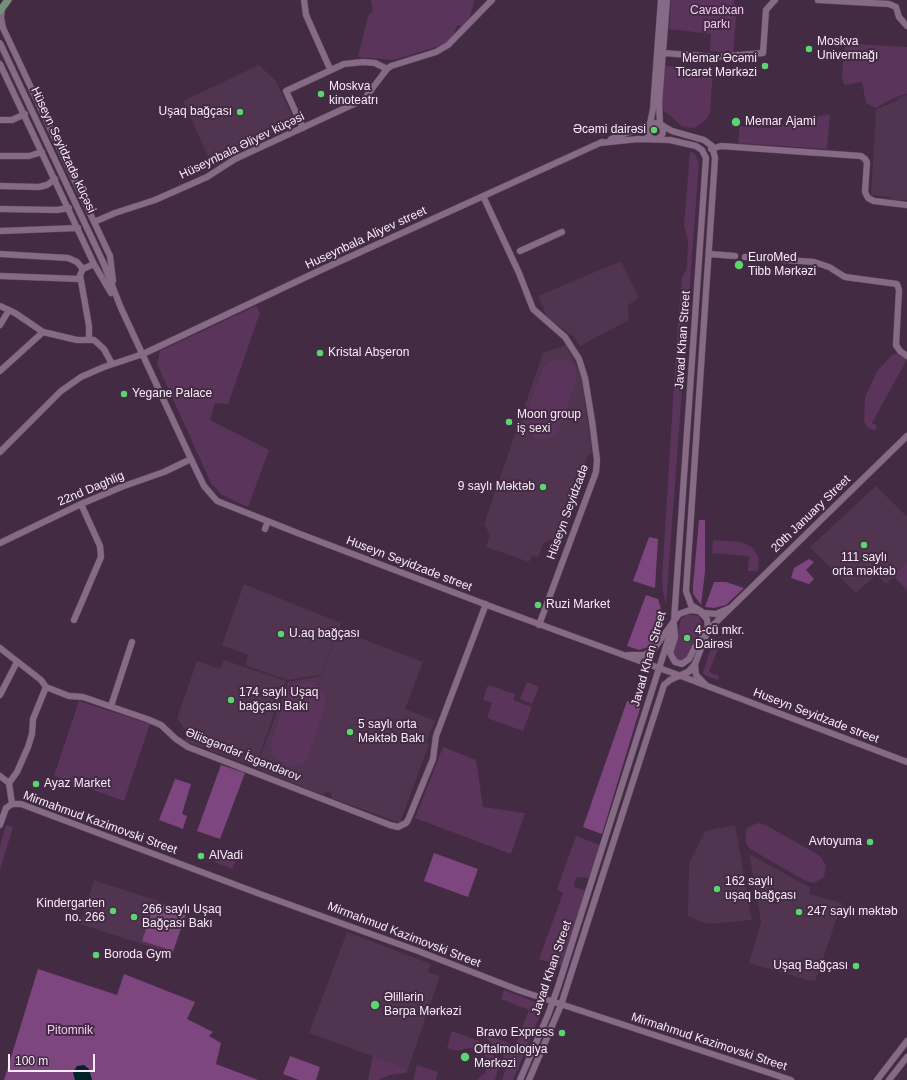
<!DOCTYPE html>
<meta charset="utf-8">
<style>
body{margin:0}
#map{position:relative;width:907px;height:1080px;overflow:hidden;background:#432b43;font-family:Helvetica,sans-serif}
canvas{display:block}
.scale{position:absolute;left:8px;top:1054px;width:87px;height:18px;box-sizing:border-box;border:2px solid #faebfa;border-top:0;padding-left:5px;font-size:12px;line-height:14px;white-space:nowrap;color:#faebfa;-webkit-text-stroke:3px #432b43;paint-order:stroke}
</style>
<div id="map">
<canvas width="907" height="1080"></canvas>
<div class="scale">100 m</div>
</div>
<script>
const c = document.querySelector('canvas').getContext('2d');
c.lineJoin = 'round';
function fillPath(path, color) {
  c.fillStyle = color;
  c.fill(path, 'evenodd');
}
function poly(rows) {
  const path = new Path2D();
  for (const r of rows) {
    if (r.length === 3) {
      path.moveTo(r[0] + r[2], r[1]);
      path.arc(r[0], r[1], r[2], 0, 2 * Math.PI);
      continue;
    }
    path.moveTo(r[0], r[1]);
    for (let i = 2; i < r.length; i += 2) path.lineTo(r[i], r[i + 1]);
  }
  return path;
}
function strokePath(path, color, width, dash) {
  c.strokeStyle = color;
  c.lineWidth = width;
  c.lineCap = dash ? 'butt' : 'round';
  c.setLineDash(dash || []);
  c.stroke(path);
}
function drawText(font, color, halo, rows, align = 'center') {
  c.font = font + ' Helvetica,sans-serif';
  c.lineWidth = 4;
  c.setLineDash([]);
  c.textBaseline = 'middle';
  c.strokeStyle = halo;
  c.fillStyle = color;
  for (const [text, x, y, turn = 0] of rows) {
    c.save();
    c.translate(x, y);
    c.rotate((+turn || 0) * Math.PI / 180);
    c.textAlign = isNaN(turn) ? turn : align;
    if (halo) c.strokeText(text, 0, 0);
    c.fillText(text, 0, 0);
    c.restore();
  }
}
fillPath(poly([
 [259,65,276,81,296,124,211,163,183,101],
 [907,95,907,200,891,200,890,197,871,195,876,109,897,101,897,98],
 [621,261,639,298,628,305,629,320,580,346,574,337,547,317,538,296],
 [566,345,581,374,592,452,587,457,582,469,588,470,566,532,544,543,538,557,532,555,529,562,486,547,490,535,484,524,543,353],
 [876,486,907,517,907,591,894,577,886,584,876,575,856,593,810,547],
 [244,584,341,623,321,675,287,680,245,665,248,655,222,645],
 [339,630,423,662,405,709,435,721,426,743,429,744,400,823,332,798,331,793,326,792,323,795,256,768,288,682,321,676],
 [224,660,286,681,255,767,184,741,187,733,177,718,197,661,220,669],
 [735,825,752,920,707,924,688,916,689,863,705,831],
 [749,854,811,888,809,894,842,903,815,982,749,963,761,922],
 [94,880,188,911,173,954,80,924],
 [347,932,431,964,428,972,440,976,408,1069,309,1033]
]), '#503450');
fillPath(poly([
 [371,0,474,0,474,3,469,19,464,26,458,25,454,32,455,35,443,45,393,60,358,57,368,16,373,11],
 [671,0,734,0,733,9,736,17,733,53,710,51,711,34,669,29],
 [852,44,907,47,907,94,896,97,875,108,866,103,862,82,844,85,842,76,844,48],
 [665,66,713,69,710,113,704,122,694,128,683,127,662,109,661,100],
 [830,114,827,149,738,143,740,126,768,128],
 [690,152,694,153,699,162,666,605,663,591,662,578,678,321,682,278,687,268,688,241,684,226],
 [256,306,260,313,228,404,215,403,210,420,269,450,248,507,222,495,211,483,157,364,160,351],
 [893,354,901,354,907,357,907,359,872,423,877,426,875,431,867,427,864,421,865,397,877,371],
 [564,359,574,366,577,372,576,382,558,432,552,438,544,440,535,438,525,429,524,421,543,368,549,362],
 [713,540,741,542,752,547,759,557,758,571,748,571,749,556,712,553],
 [907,563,907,589,894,575],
 [687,614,699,616,703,627,686,658,680,661,676,659,673,653,681,619],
 [714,638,721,641,709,672,719,676,718,680,705,675,703,673],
 [304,681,315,683,320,688,325,696,325,705,308,757,302,764,291,766,283,764,276,759,272,753,271,744,287,693,293,685],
 [527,682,539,687,532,704,520,699],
 [488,685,515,694,513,700,532,707,523,731,487,718,492,703,483,700],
 [79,701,150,724,124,801,54,776],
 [443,747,476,760,483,807,525,813,511,854,415,818],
 [758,823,766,825,820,856,826,865,824,877,814,883,806,881,750,849,746,843,746,831,748,827],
 [6,825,13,827,0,870,0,846],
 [576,836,600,845,589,878,576,877,574,887,586,890,561,966,539,959,563,893,557,889],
 [220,849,238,856,232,869,215,862],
 [504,990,538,1003,542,1011,513,1080,502,1080,506,1069,503,1053,486,1038,486,1034,515,1046,529,1010,501,999],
 [452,1031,479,1041,491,1052,498,1063,498,1069,495,1080,477,1080,485,1073,488,1064,487,1059,481,1050,469,1048,457,1051,447,1048],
 [373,1056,408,1069,406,1073,389,1075,379,1080,368,1080],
 [417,1065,438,1072,436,1080,413,1080]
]), '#5a345b');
fillPath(poly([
 [699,520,705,520,705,572,701,605,693,594,693,585],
 [649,537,658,539,655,588,633,581],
 [809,559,814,562,806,570,814,579,809,584,791,578,794,568],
 [714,582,726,582,744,588,726,605,714,608,705,607],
 [646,595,658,599,663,616,654,643,649,647,639,650,627,646],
 [627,701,641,705,602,834,583,827],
 [221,765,245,773,220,839,197,831],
 [175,779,191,784,182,814,187,816,183,829,159,820],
 [434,853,478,869,468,897,424,881],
 [155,903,186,913,173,951,142,941],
 [38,969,117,995,124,974,195,1002,187,1019,213,1032,209,1036,221,1043,216,1064,258,1080,4,1080],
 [290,1056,320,1067,316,1080,299,1080,283,1074]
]), '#7d467e');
fillPath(poly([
 [84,1065,89,1069,92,1080,75,1080,73,1072,77,1066]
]), '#002428');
const minor = poly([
 [304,0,306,15,330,69],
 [667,0,659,103,660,124,672,131,704,140,712,146,715,158,686,591,691,605,704,613,716,614,730,608],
 [818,0,889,4,896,7,899,17,907,26],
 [2,8,1,18,3,28,110,256,113,281],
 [663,53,717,57,763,53,766,10,775,0],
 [0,64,94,264,111,293],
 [0,120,12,120,25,114],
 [655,131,8],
 [303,128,286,91,344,64,363,62,375,63,387,69],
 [611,139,650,124,653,109,661,0],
 [711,149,721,146,861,156,865,159,867,162,865,192,868,198,874,201,907,205],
 [0,156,29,156,42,152],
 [0,186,39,187,47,185,55,179],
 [483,196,519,273,533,309,565,337,579,359,585,378,592,421,597,460,596,472,539,625],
 [0,209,57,210,69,208],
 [94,222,115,213,155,200,207,177,235,159,356,103,365,98,387,69,391,66,436,52,448,45,492,0],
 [0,231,78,228],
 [520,251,562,232],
 [0,254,68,258,77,262,83,269],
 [710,254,735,256],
 [745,257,814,262,829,267,845,277,897,284,899,290,896,345,900,351,907,356],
 [103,262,121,308,191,459,204,486,217,501,300,534,495,608,681,676,907,762],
 [0,276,80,279],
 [0,306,15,313,43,332,77,340,94,340,104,349,112,364],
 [0,325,9,310],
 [89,339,89,326,80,275,83,269,94,264],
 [0,371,43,332],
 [0,452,61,391,81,377,104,367,143,354,323,269,602,142],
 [265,529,268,521],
 [0,543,81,504,124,486,164,472,191,459],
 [74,620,101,557,100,546,81,504],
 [674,625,675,637,670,653,675,662,682,664,689,659,695,647,708,630,907,436],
 [0,648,41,680,46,687,69,696,83,697,147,719,161,725,176,739,188,747,390,825,398,827,406,823,408,820,433,759,436,736,486,604],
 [628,655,644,655,653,650,679,614,690,610,699,611,707,619,708,630,695,664,688,672],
 [695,664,696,675,705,684],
 [0,695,17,662],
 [111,706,132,642],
 [0,776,9,783,12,804],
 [9,783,17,772,28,747,32,734,33,719,46,687],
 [0,825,6,808,12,804,21,804,260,894,418,951,521,991,791,1080],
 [520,1080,548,1015,558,987,674,621,706,158,702,150,696,146,670,140,638,139,600,143],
 [529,1080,561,1005,664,685,670,680,690,671],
 [877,1080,907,1041],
 [889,1080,907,1057]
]);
const major = poly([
 [0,11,8,0]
]);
strokePath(minor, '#5f4a5f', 7);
strokePath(major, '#5f4a5f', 8);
strokePath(minor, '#866a86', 6);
strokePath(major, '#739178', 7);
const minorBridge = poly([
 [0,43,103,262]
]);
strokePath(minorBridge, '#5f4a5f', 7, []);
strokePath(minorBridge, '#866a86', 6);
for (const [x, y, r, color] of [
 [809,49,4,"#5bd56e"],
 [765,66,4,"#5bd56e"],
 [321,94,4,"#5bd56e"],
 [240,112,4,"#5bd56e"],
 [736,122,5,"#5bd56e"],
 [654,130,4,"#5bd56e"],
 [739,265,5,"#5bd56e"],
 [320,353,4,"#5bd56e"],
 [124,394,4,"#5bd56e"],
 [509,422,4,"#5bd56e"],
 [543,487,4,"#5bd56e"],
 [864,545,4,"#5bd56e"],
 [538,605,4,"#5bd56e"],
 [281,634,4,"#5bd56e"],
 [687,638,4,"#5bd56e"],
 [231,700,4,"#5bd56e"],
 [350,732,4,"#5bd56e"],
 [36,784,4,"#5bd56e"],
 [870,842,4,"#5bd56e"],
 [201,856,4,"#5bd56e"],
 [717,889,4,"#5bd56e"],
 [113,911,4,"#5bd56e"],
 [799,912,4,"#5bd56e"],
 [134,917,4,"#5bd56e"],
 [96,955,4,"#5bd56e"],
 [856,966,4,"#5bd56e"],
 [375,1005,5,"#5bd56e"],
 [562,1033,4,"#5bd56e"],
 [465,1057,5,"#5bd56e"]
]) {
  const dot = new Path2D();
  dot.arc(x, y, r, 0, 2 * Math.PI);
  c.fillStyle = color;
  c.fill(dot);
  strokePath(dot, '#432b43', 1.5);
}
drawText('12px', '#f7c7f7', '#432b43', [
 ["Cavadxan",717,11],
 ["parkı",717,25],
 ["Pitomnik",70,1031]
]);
drawText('12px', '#faebfa', '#432b43', [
 ["Moskva",817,42],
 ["Univermağı",817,56],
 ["Memar Əcəmi",757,59,"right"],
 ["Ticarət Mərkəzi",757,73,"right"],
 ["Moskva",329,87],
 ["kinoteatrı",329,101],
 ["Uşaq bağçası",232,112,"right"],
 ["Memar Ajami",745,122],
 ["Əcəmi dairəsi",646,130,"right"],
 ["EuroMed",748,258],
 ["Tibb Mərkəzi",748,272],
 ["Kristal Abşeron",328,353],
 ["Yegane Palace",132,394],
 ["Moon group",517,415],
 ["iş sexi",517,429],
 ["9 saylı Məktəb",535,487,"right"],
 ["111 saylı",864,558,"center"],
 ["orta məktəb",864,572,"center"],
 ["Ruzi Market",546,605],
 ["4-cü mkr.",695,631],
 ["Dairəsi",695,645],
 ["U.aq bağçası",289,634],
 ["174 saylı Uşaq",239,693],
 ["bağçası Bakı",239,707],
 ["5 saylı orta",358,725],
 ["Məktəb Bakı",358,739],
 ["Ayaz Market",44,784],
 ["Avtoyuma",862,842,"right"],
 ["AlVadi",209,856],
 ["162 saylı",725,882],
 ["uşaq bağçası",725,896],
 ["Kindergarten",105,904,"right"],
 ["no. 266",105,918,"right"],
 ["266 saylı Uşaq",142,910],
 ["Bağçası Bakı",142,924],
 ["247 saylı məktəb",807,912],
 ["Boroda Gym",104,955],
 ["Uşaq Bağçası",848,966,"right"],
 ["Əlillərin",384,998],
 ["Bərpa Mərkəzi",384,1012],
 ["Bravo Express",554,1033,"right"],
 ["Oftalmologiya",474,1050],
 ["Mərkəzi",474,1064]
], 'left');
drawText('12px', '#faebfa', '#432b43', [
 ["Hüseynbala Əliyev küçəsi",242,146,-26],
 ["Hüseyn Seyidzadə küçəsi",63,150,65],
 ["Huseynbala Aliyev street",366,238,-25],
 ["Javad Khan Street",683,340,-86],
 ["22nd Daghlig",91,489,-23],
 ["Hüseyn Seyidzadə",568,512,-70],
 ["20th January Street",811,514,-44],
 ["Huseyn Seyidzade street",409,564,21],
 ["Javad Khan Street",649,659,-74],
 ["Huseyn Seyidzade street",816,716,21],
 ["Əliisgəndər İsgəndərov",243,755,22],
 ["Mirmahmud Kazimovski Street",100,823,20],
 ["Mirmahmud Kazimovski Street",404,935,21],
 ["Javad Khan Street",552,968,-71],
 ["Mirmahmud Kazimovski Street",709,1042,18]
]);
</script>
